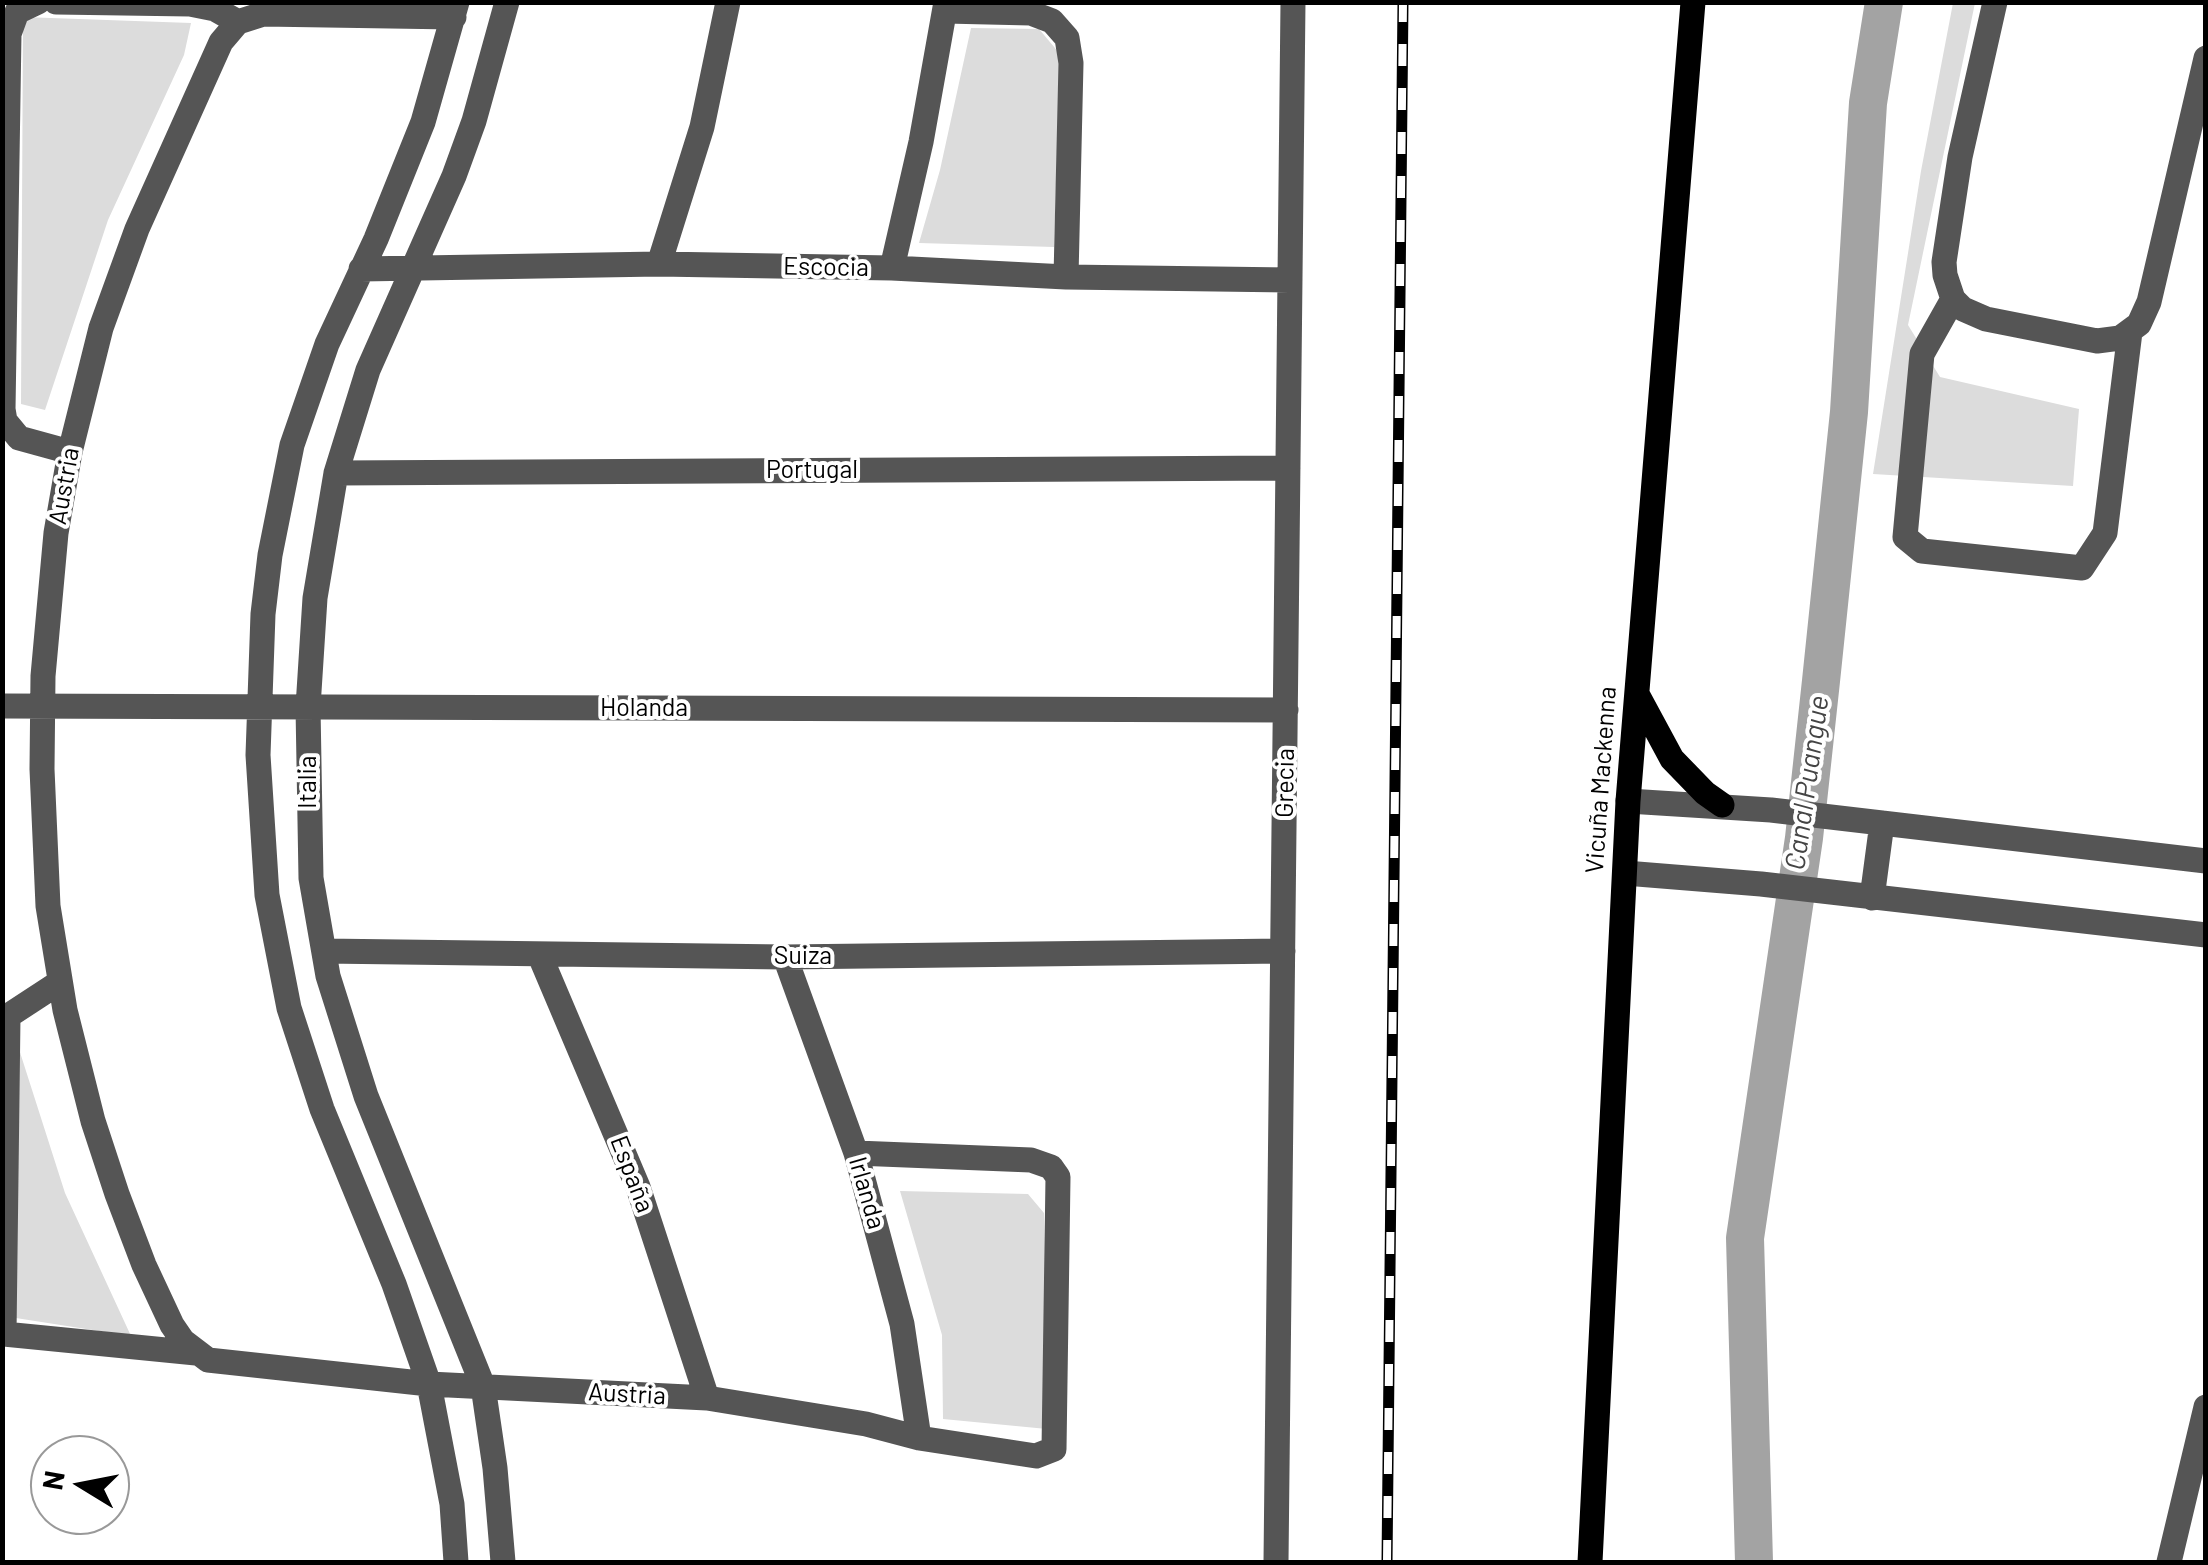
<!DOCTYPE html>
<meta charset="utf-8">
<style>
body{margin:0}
#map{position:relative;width:2208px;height:1565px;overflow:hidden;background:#fff;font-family:Barlow,sans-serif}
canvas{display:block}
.frame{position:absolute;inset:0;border:5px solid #000;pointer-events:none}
.north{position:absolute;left:30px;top:1435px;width:100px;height:100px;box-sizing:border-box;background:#fff;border:2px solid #999;border-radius:50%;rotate:280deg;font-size:28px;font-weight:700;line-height:40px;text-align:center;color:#000}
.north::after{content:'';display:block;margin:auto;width:35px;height:45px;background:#000;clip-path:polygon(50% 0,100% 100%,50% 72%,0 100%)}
</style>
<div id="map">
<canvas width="2208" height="1565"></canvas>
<div class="frame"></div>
<div class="north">N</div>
</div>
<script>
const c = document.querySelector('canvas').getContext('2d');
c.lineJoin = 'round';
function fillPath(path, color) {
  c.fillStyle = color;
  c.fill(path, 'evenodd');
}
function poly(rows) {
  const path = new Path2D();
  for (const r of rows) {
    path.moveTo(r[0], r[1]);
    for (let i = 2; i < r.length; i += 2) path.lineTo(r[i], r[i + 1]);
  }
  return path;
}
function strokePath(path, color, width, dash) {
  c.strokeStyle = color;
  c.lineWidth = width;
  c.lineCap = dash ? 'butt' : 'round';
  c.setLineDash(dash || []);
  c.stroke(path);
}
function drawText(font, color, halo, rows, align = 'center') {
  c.font = font + ' Barlow,sans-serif';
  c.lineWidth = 8;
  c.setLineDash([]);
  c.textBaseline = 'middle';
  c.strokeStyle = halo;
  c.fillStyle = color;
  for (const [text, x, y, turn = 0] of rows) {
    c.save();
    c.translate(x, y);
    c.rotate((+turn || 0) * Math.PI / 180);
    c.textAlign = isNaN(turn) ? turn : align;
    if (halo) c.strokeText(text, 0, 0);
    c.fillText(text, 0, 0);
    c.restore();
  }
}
fillPath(poly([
 [1953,3,1975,3,1908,325,1940,377,2079,409,2073,486,1873,474,1921,171],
 [23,17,191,23,184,55,108,220,45,410,21,404],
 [971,28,1039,29,1060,54,1054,247,919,243,940,170],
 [2,996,65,1193,131,1336,3,1316],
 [900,1191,1028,1194,1044,1213,1047,1429,943,1419,942,1335]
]), '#dcdcdc');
strokePath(poly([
 [1754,1562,1745,1238,1804,838,1821,681,1849,412,1868,103,1884,2]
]), '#a3a3a3', 38);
strokePath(poly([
 [38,2,17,12,9,34,3,409,5,421,19,438,70,452],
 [56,2,190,4,215,9,238,22],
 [1995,2,1960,157,1944,262,1945,275,1953,299,1963,309,1986,319,2097,341,2120,338,2139,324,2149,302,2206,58],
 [945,11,1031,13,1052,21,1067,38,1071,63,1066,277],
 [454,17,263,14,238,22,221,42,137,229,101,328,70,452,56,533,43,676,42,769,48,906,65,1010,93,1121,117,1194,144,1265,172,1325,183,1341,208,1360,429,1384,707,1398,866,1424,919,1438,1036,1456,1054,1449,1058,1177,1051,1167,1031,1160,856,1153],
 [659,264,702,127,728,2],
 [892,268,921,142,946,2],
 [361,269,659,264,892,268,1066,277,1290,280],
 [1953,299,1922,354,1905,537,1922,551,2082,568,2105,533,2130,332],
 [336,473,1288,468],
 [2,706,1286,710],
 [1628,801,1771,810,2206,861],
 [1625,873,1761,884,2206,935],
 [1872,898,1882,823],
 [324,951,785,957,1283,951],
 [540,956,638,1187,707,1398],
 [785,957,856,1153,902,1324,919,1438],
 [60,982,8,1016,4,1334,196,1353],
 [456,1562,452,1504,429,1384,394,1284,322,1109,289,1008,267,895,258,755,263,614,270,555,292,445,327,344,376,239,423,122,457,2],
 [503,1562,495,1468,483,1386,366,1096,328,976,311,878,308,707,315,598,336,473,368,370,454,176,474,121,507,2],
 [1276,1562,1293,2],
 [2169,1562,2206,1407]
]), '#555', 25);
strokePath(poly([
 [1638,696,1672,759,1705,793,1722,805],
 [1590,1562,1628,801,1693,2]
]), '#000', 25);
const rail = poly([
 [1387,1562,1403,2]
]);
strokePath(rail, '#000', 11);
strokePath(rail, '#fff', 8, [22]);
drawText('25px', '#000', '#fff', [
 ["Escocia",826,267,1],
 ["Portugal",812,470],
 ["Austria",64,486,-80],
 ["Holanda",644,708],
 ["Vicuña Mackenna",1601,780,-86],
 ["Italia",308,782,-90],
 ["Grecia",1285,783,-89],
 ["Suiza",803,956],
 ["España",632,1174,69],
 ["Irlanda",867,1193,74],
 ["Austria",627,1394,3]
]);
drawText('italic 28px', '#444', '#fff', [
 ["Canal Puangue",1807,783,-82]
]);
</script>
